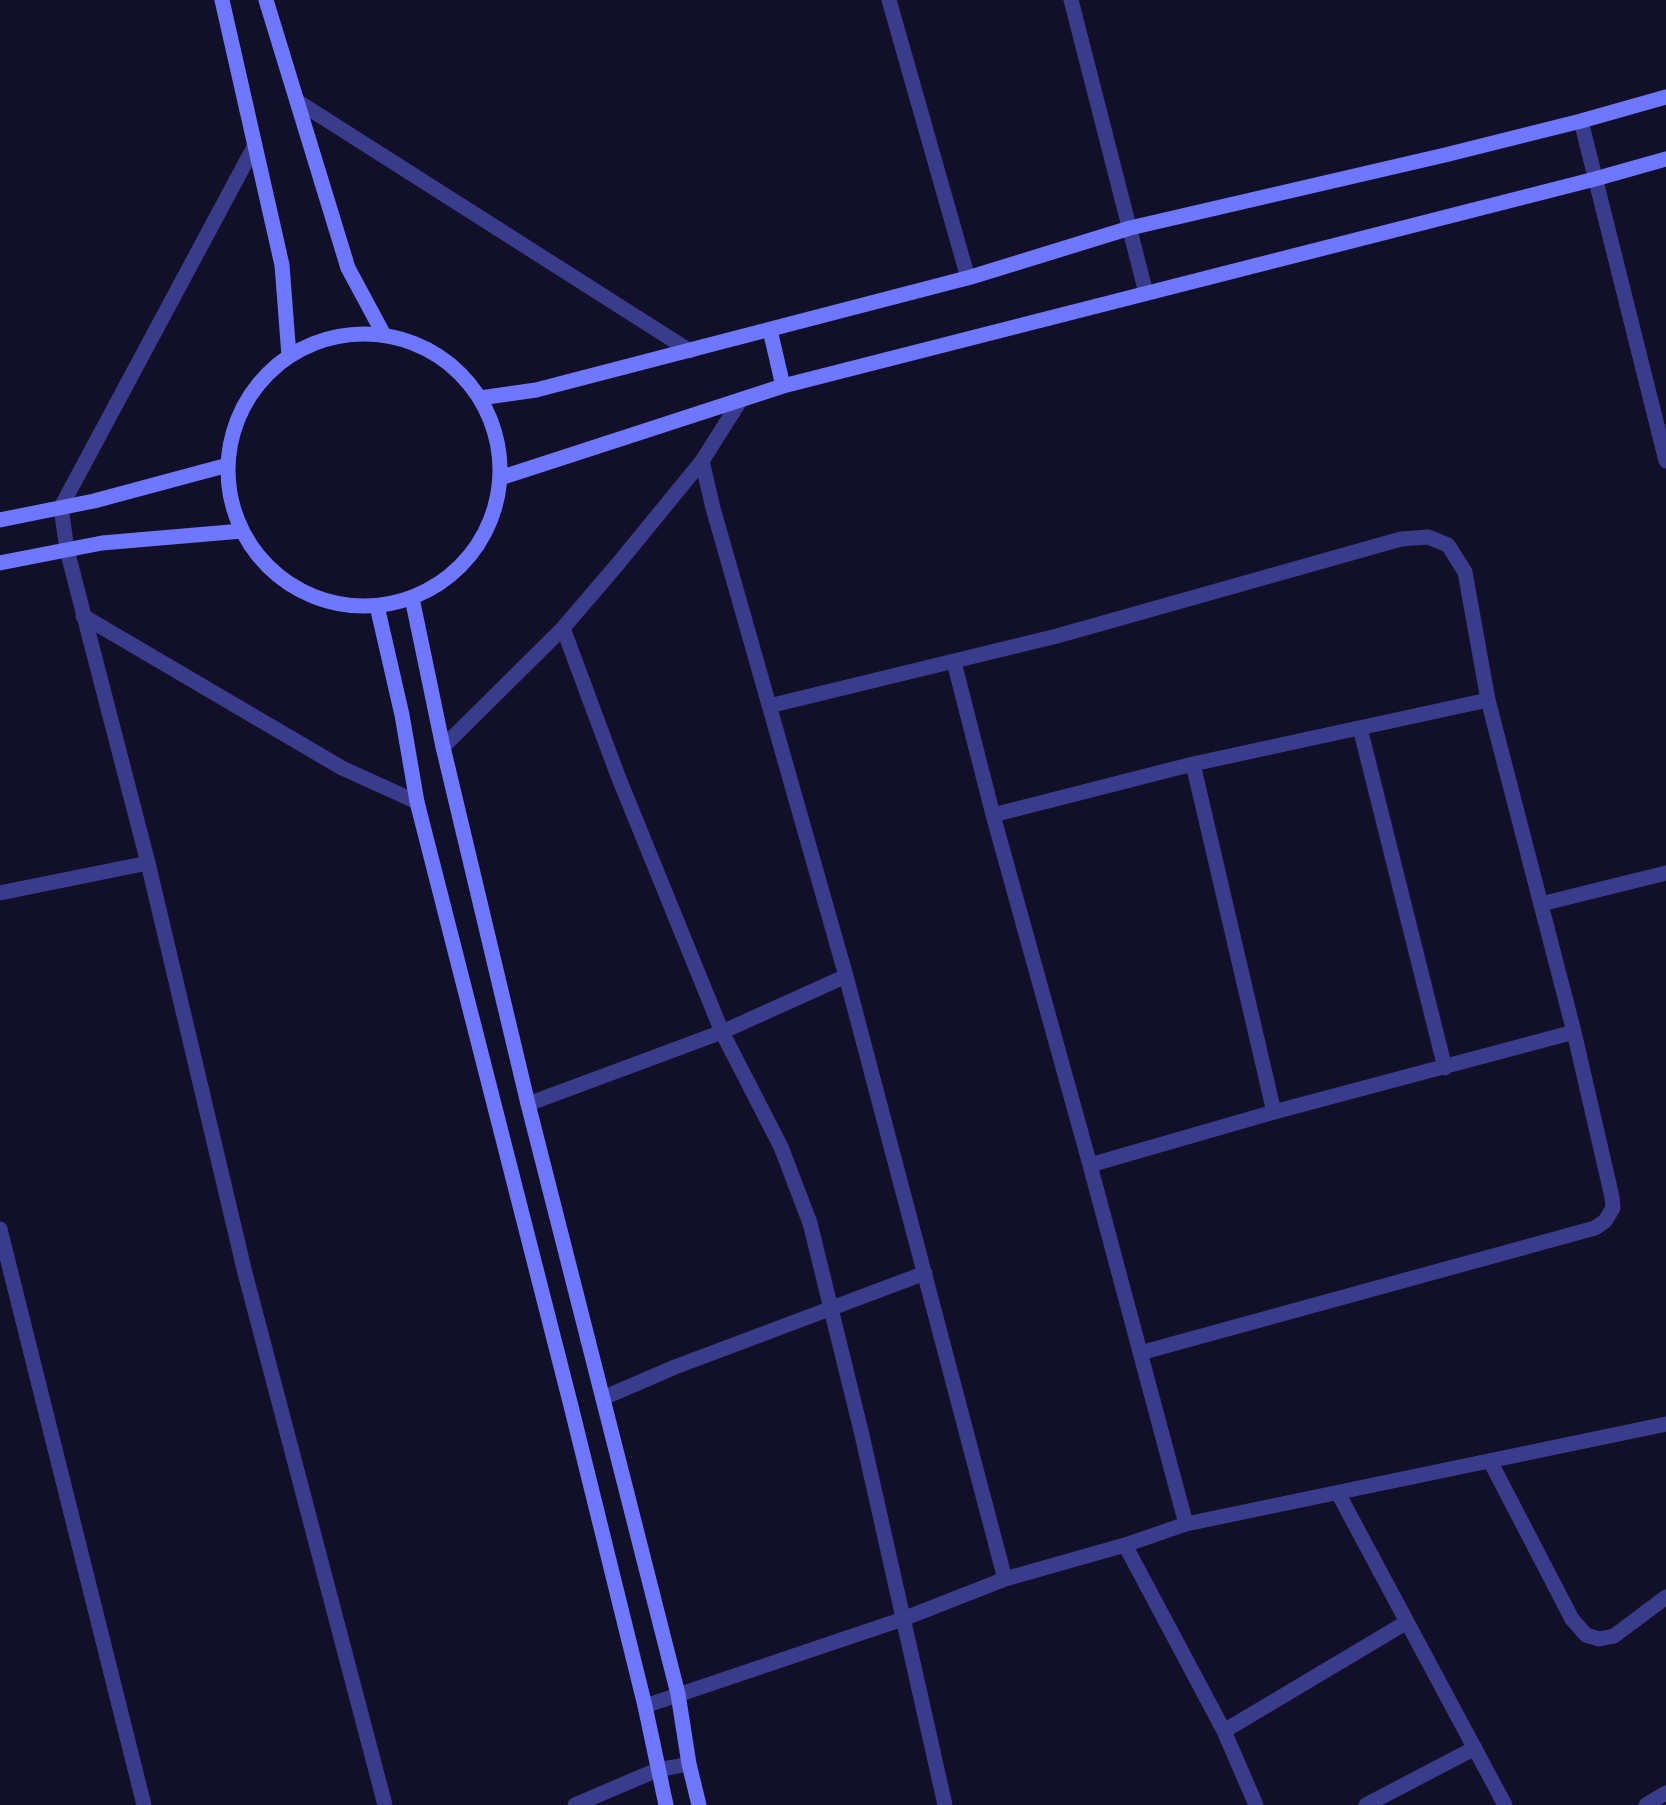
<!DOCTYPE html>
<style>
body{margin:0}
canvas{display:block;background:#120f29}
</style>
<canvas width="1666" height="1805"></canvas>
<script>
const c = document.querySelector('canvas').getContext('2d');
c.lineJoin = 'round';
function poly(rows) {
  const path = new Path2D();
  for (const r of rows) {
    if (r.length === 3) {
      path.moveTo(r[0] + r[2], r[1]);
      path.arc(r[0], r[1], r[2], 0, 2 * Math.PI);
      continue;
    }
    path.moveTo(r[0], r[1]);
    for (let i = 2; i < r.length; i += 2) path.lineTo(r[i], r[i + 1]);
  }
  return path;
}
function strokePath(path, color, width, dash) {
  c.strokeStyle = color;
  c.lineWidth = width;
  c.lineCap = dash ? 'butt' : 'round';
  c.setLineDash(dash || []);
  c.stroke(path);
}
strokePath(poly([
 [889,0,968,278],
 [1071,0,1146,293],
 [297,101,690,351],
 [1581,121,1666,461],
 [255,145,61,507,67,550,148,863,245,1273,385,1805],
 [702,461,713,508,846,976,1005,1579],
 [83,616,342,768,417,802],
 [563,628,618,776,722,1032,781,1147,810,1223,862,1435,945,1805],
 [954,662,993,815,1090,1165,1186,1524],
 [769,706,1057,636,1401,539,1428,537,1448,545,1465,572,1488,700,1574,1032,1612,1197,1613,1208,1605,1221,1595,1228,1140,1353],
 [1360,728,1445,1068],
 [443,747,563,628,617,565,702,461,740,401],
 [1193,764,1274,1112],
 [993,815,1193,764,1488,700],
 [0,893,148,863],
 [1541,904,1666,873],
 [528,1104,722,1032,846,976],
 [1090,1165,1274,1112,1574,1032],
 [0,1229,144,1805],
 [603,1398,675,1367,925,1273],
 [1490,1461,1572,1619,1586,1635,1599,1639,1614,1636,1666,1597],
 [1338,1493,1505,1805],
 [1125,1545,1224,1731,1256,1805],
 [645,1706,903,1619,1005,1579,1125,1545,1186,1524,1666,1424],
 [1224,1731,1407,1622],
 [575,1805,657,1770,689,1764],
 [1366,1805,1475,1748],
 [1646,1805,1666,1793]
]), '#393c8a', 15);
strokePath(poly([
 [222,0,282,265,289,356],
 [266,0,348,268,384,335],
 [770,330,783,386],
 [364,470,136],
 [480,398,536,390,971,277,1130,228,1445,155,1581,121,1666,97],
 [500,478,783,386,1595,179,1666,159],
 [0,520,94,501,228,465],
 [0,563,102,543,242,531],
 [412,598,443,747,528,1104,678,1694,689,1764,699,1805],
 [377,606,402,715,417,802,571,1406,645,1706,666,1805]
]), '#6f76ff', 15);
</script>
